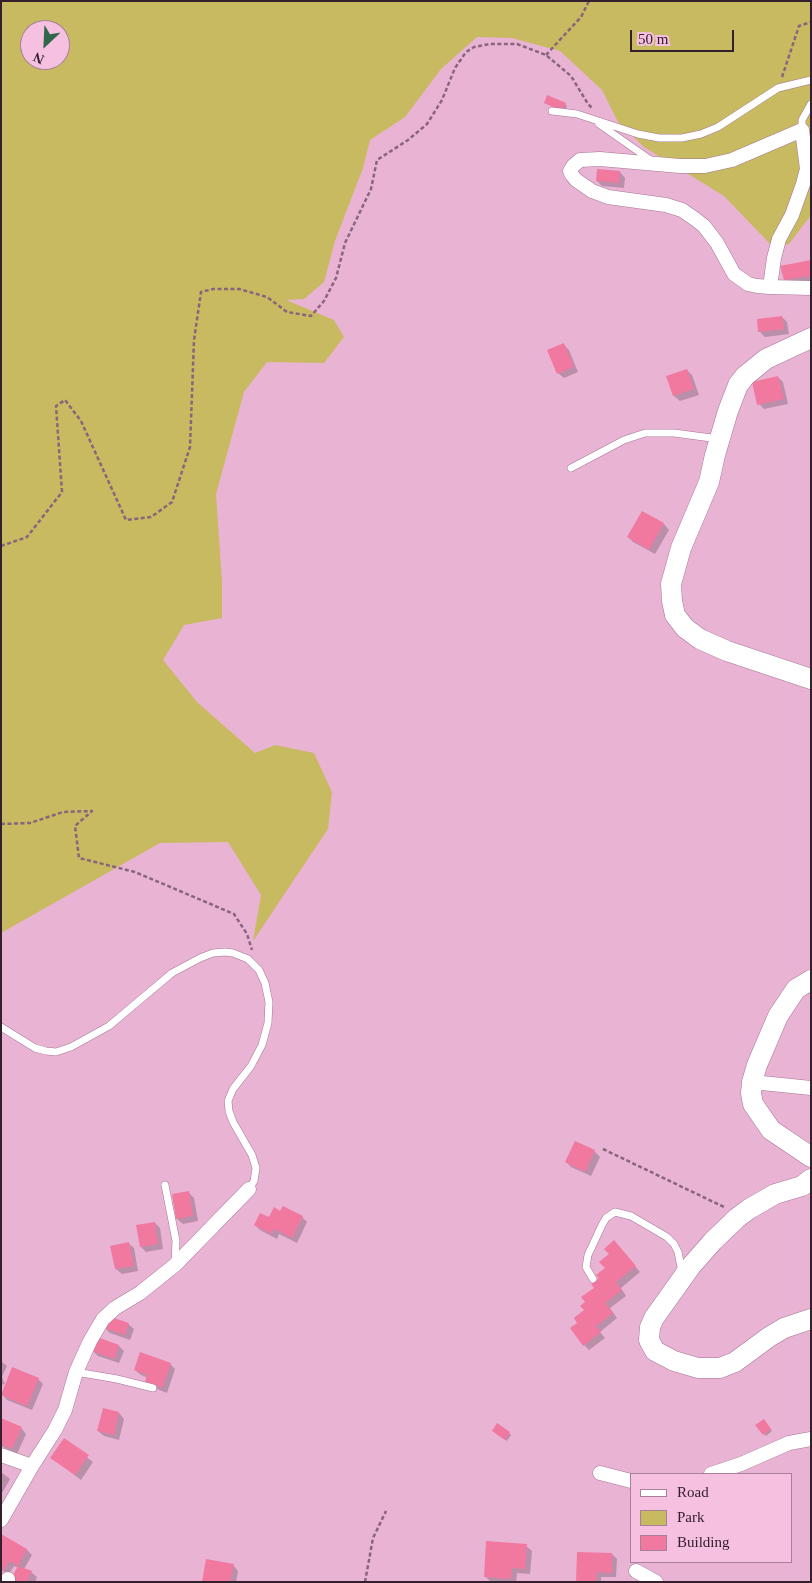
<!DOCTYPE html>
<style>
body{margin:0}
#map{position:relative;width:812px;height:1583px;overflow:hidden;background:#e9b3d4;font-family:"Times New Roman",serif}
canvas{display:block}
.frame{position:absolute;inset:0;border:2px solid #34202d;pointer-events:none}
.legend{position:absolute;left:630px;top:1473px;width:162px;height:90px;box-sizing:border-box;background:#f6c0e1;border:1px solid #a88099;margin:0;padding:6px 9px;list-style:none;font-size:15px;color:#34202d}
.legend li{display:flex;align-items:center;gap:10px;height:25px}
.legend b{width:25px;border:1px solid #a88099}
.north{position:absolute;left:20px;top:20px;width:50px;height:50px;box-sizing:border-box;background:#f6c0e1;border:1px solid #a88099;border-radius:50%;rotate:205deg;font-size:14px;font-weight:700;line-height:20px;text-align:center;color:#34202d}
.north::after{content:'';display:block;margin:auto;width:18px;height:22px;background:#30664c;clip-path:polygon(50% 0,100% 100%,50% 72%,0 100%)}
.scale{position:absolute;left:630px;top:30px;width:104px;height:22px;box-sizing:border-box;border:2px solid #34202d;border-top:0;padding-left:6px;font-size:15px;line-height:18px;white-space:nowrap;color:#34202d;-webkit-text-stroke:4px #f6c0e1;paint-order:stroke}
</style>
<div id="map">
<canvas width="812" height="1583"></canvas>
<div class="frame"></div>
<ul class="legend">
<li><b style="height:6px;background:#fff"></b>Road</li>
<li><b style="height:14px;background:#c7ba61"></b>Park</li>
<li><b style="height:14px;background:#f1789f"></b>Building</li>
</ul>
<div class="north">N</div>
<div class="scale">50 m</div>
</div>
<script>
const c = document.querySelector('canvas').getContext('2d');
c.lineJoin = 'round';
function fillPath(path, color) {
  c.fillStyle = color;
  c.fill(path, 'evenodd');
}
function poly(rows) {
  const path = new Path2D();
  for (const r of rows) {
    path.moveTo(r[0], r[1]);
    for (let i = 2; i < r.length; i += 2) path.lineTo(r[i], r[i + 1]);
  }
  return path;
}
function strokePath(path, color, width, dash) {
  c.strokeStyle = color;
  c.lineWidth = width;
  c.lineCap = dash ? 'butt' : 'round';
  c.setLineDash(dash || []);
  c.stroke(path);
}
fillPath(poly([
 [1,1,811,1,811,215,789,244,773,247,724,196,644,147,618,122,602,90,560,51,512,38,477,37,441,69,405,117,370,140,363,168,335,241,324,282,304,299,286,300,334,320,344,337,324,363,267,362,244,392,216,494,222,582,222,618,184,625,163,660,197,702,255,753,275,745,314,753,332,792,328,829,253,941,261,895,228,842,160,843,1,933],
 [30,30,60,30,60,60,30,60]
]), '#c7ba61');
fillPath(poly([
 [545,103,565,104,567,106,564,113],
 [620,172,625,178,624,188,602,186,597,181],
 [811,262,811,281,790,284,785,279],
 [782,317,787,322,789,334,765,337,760,332],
 [564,345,569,350,578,372,564,378,558,373],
 [687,370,692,375,699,395,680,401,674,396,668,376],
 [778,377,783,382,788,404,764,409,759,404],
 [642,512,664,524,669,530,655,554,633,542,628,537],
 [575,1143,594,1151,600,1157,591,1176,571,1167,566,1162],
 [188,1192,194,1198,198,1221,183,1224,177,1219],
 [281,1212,302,1217,307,1222,297,1243,279,1234,277,1239,260,1230,255,1225],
 [155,1223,160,1228,163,1249,146,1252,141,1247],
 [128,1243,134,1248,138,1271,122,1274,116,1269],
 [619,1247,640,1272,621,1288,626,1296,610,1308,617,1318,600,1332,605,1338,589,1350,584,1345,579,1323,586,1311,587,1302],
 [128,1324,134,1329,130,1340,110,1333,105,1328],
 [119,1346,124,1351,119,1363,98,1356,93,1351],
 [1,1361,7,1366,2,1377,5,1384,1,1385],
 [170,1364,175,1369,167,1393,152,1387,146,1382,148,1378,141,1375,135,1370],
 [38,1379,43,1384,32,1410,7,1400,2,1394],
 [119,1413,124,1419,119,1440,104,1436,98,1431],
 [1,1419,21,1428,26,1434,17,1454,1,1446],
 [766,1423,772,1431,766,1436,764,1434],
 [496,1433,509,1433,511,1435,507,1441],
 [64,1440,93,1462,81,1480,52,1458],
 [1,1472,10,1479,1,1495],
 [2,1536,27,1550,32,1555,24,1569,31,1572,37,1577,35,1582,11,1582,18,1568,14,1566,9,1574,1,1570],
 [526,1546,532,1551,530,1574,517,1573,516,1582,490,1581,485,1576],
 [612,1554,617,1559,616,1577,601,1577,601,1582,578,1582],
 [233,1565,238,1571,236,1582,203,1582]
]), '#0003');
fillPath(poly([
 [547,95,566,103,562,111,544,103],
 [597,169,620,171,619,183,596,181],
 [811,260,811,276,784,280,780,266],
 [782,316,784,329,758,332,757,319],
 [564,343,574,367,557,374,547,350],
 [687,369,694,389,673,396,666,376],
 [778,376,784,399,757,405,752,382],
 [642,511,664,523,649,550,627,537],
 [575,1141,595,1150,585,1172,565,1162],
 [189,1191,193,1216,176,1219,172,1194],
 [283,1206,303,1216,292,1238,274,1229,272,1234,254,1225,260,1213,269,1217,274,1207,280,1211],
 [155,1222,158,1244,140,1247,136,1225],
 [614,1240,636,1266,616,1282,622,1290,605,1303,613,1313,596,1326,601,1332,583,1346,570,1328,577,1323,574,1318,584,1310,580,1306,585,1302,581,1297,594,1288,591,1284,599,1278,596,1275,605,1268,599,1262,609,1254,604,1249],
 [129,1242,134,1266,115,1269,110,1246],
 [108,1316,129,1323,125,1335,104,1328],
 [97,1337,119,1345,114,1359,92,1351],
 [140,1352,171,1363,162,1388,145,1382,147,1375,134,1370],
 [12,1367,39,1378,27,1406,1,1395],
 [103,1408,119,1412,114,1435,97,1431],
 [1,1418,22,1427,12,1449,1,1444],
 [764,1419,771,1429,763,1435,755,1425],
 [497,1423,510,1432,505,1440,492,1431],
 [64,1438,89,1455,75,1475,50,1458],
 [1,1534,27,1549,18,1566,9,1561,4,1570,1,1569],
 [486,1541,527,1544,525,1569,512,1568,511,1579,484,1577],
 [577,1552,612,1553,612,1573,597,1572,596,1582,576,1582],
 [206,1559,234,1564,230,1582,202,1582],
 [18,1566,32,1571,27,1582,9,1582]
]), '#f1789f');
const lane = poly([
 [552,111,577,114,638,134,659,138,682,138,701,134,718,127,778,88,811,80],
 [599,124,652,161],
 [802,130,802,120,811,104],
 [571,468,624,440,645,433,674,433,719,439],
 [1,1027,35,1048,46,1051,56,1052,71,1047,109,1026,172,973,200,958,213,953,225,952,233,953,248,959,259,970,265,983,269,1002,268,1023,262,1045,251,1066,233,1089,228,1101,229,1111,233,1122,252,1155,256,1168,254,1181,249,1189],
 [165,1185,176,1241,175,1263],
 [593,1279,586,1267,588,1255,602,1225,606,1218,615,1212,631,1216,667,1237,674,1244,678,1252,682,1272],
 [76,1372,117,1379,153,1388]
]);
const street = poly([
 [770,287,774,258,779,239,792,215,803,184,807,169,802,130,732,160,705,166,680,166,600,159,580,160,573,166,570,171,572,175,576,180,592,191,608,197,666,205,682,210,695,219,704,226,717,243,734,274,748,284,757,286,770,287,811,288],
 [752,1082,811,1088],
 [1,1455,32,1466],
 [600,1473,631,1481],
 [711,1474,741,1464,789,1443,811,1439],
 [1,1520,32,1466,55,1430,65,1410,76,1372,90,1341,103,1319,115,1308,140,1293,175,1265,249,1189],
 [636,1571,656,1582],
 [4,1582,8,1579]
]);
const secondary = poly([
 [811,338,766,359,745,376,738,385,728,411,715,455,709,482,681,548,671,584,672,601,675,615,685,628,700,639,727,651,811,679],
 [811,980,796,989,778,1016,757,1065,752,1082,751,1093,753,1104,771,1130,811,1157],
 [811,1179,802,1186,775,1194,749,1209,737,1218,713,1241,691,1266,654,1318,650,1327,649,1340,655,1351,674,1361,698,1368,720,1368,735,1362,769,1337,784,1328,811,1319]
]);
strokePath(lane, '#a67594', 8);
strokePath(street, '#a67594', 15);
strokePath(secondary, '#a67594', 21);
strokePath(poly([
 [546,55,581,17,589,1],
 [782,77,799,26,811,22],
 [1,546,27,537,62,492,56,406,65,400,81,421,126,520,151,517,172,502,190,447,194,340,201,292,213,289,239,289,267,297,287,312,311,316,324,301,336,278,345,243,371,189,377,160,408,140,427,124,442,100,455,68,466,52,474,47,490,44,517,44,546,55,571,76,588,104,592,108],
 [1,824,30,823,63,812,92,811,75,826,79,858,135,872,234,914,247,934,252,950],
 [603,1149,724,1207],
 [365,1582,373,1538,386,1511]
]), '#89657b', 2.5, [4, 2.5]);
strokePath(lane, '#fff', 7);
strokePath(street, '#fff', 14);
strokePath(secondary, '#fff', 20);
</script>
